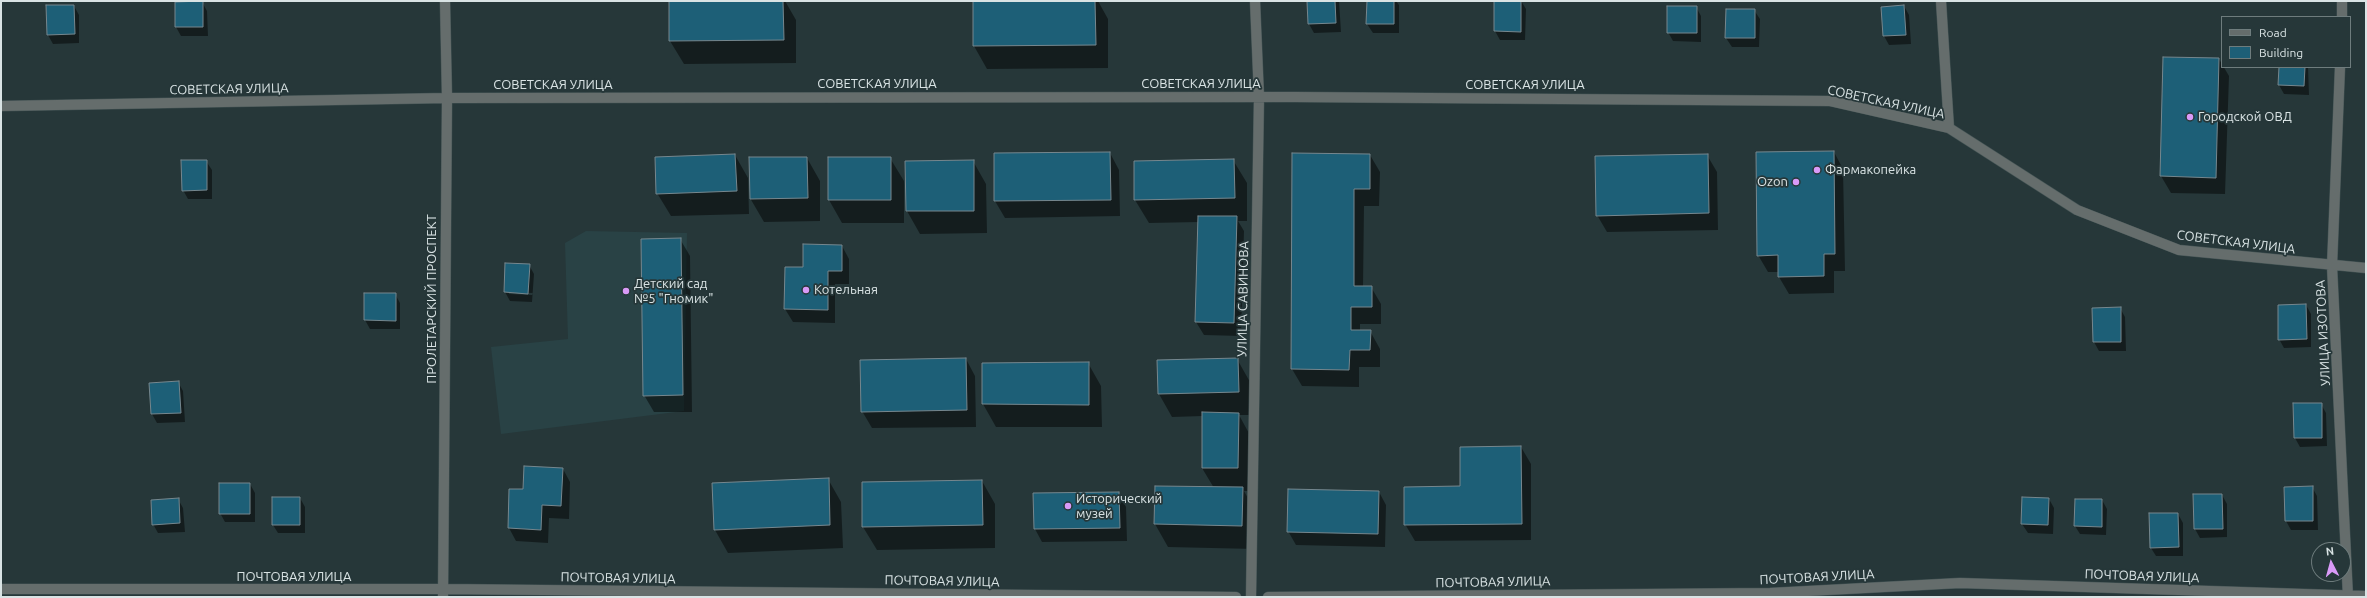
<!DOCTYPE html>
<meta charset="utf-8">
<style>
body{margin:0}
#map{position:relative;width:2367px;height:598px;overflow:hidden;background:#263739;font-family:Ubuntu,sans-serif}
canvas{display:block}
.frame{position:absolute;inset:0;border:2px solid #d9e3e4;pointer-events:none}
.legend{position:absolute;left:2221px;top:16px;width:130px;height:52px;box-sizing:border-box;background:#263739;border:1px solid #6e7c7d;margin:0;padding:5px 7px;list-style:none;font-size:12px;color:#d9e3e4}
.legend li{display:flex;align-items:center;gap:8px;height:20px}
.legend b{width:20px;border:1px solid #6e7c7d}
.north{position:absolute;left:2311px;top:542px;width:40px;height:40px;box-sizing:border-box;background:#263739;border:1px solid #6e7c7d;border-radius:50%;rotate:354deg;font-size:11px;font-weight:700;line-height:16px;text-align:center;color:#d9e3e4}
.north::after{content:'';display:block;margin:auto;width:14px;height:18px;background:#d99af7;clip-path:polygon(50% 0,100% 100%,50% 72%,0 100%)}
</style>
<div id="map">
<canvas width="2367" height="598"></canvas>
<div class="frame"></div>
<ul class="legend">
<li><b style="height:5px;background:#656d6c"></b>Road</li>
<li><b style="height:11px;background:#1d5f77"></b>Building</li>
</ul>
<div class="north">N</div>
</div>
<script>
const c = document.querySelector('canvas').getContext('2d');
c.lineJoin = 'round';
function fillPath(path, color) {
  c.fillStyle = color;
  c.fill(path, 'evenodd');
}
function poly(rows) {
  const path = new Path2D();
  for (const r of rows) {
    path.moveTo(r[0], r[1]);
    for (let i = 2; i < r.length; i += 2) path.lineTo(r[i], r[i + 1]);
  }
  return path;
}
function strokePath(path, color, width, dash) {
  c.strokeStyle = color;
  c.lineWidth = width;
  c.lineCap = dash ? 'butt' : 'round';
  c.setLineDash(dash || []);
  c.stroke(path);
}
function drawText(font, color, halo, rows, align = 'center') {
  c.font = font + ' Ubuntu,sans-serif';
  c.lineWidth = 3.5;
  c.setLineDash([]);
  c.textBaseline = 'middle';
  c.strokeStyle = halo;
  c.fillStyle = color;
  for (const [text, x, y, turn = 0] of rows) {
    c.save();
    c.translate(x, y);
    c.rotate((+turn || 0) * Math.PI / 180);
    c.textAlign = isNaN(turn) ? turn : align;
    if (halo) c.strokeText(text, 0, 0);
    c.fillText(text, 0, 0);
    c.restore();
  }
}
fillPath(poly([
 [586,231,687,233,684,411,501,434,491,347,568,339,565,243]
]), '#294245');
fillPath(poly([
 [670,1,785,1,796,20,796,63,684,64,670,41],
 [974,1,1098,1,1108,19,1108,68,987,69,974,46],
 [1308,1,1339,1,1341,32,1314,33,1309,24],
 [1368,1,1396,1,1399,5,1399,33,1373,33,1367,24],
 [1495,1,1521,1,1526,9,1525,40,1500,40,1495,31],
 [202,2,207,11,208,36,181,36,176,27,176,3],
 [74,6,79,15,79,43,53,44,48,35],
 [1904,6,1909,15,1911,44,1889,45,1884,36,1882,8],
 [1696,7,1701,16,1701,42,1673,41,1668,32],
 [1754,10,1760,19,1759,47,1732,47,1726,38],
 [2219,59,2229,76,2225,194,2171,193,2161,176],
 [2280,67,2308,67,2309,95,2284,94,2279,85],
 [1834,152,1843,169,1845,271,1834,271,1834,293,1789,294,1779,277,1779,272,1768,272,1758,255],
 [1110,153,1119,170,1120,216,1005,218,995,201],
 [1293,154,1370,155,1380,172,1379,206,1364,206,1363,287,1371,287,1381,304,1381,324,1360,324,1360,331,1370,331,1380,349,1380,367,1359,367,1359,387,1302,386,1292,369],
 [735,155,748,178,749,214,671,216,657,193],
 [1707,155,1717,172,1718,230,1607,232,1597,215],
 [807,158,820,181,820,221,764,222,750,198],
 [890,158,904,181,904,223,842,223,829,200],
 [1233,160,1247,183,1247,221,1238,221,1244,231,1241,336,1204,335,1196,322,1199,222,1149,223,1135,200,1135,162],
 [206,161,212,170,212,199,188,199,183,190],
 [973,161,986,184,987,233,920,234,907,211],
 [680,239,690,256,692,412,654,412,644,395],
 [842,246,849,259,849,284,835,284,835,323,793,322,785,309,804,268],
 [506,264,529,265,534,274,532,302,510,301,505,292],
 [509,292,533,293,532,295,509,294],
 [365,294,395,294,400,303,400,329,370,329,365,320],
 [2306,305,2311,314,2311,347,2284,348,2279,339],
 [2120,308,2125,317,2126,351,2099,351,2094,342,2093,309],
 [966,359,975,376,976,427,872,428,862,411],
 [1237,359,1250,382,1251,415,1239,415,1251,437,1251,491,1244,491,1255,511,1255,549,1168,547,1155,524,1156,487,1214,488,1202,468,1203,416,1172,417,1159,394],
 [1088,363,1101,386,1102,427,996,427,983,404,983,364],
 [178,382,183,391,185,422,157,423,152,414],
 [2321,404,2326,413,2327,446,2300,447,2295,438],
 [1521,447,1531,464,1531,540,1415,541,1405,524],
 [563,469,570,482,569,519,549,518,548,543,516,541,509,528,524,490],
 [828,479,841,502,843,548,728,553,715,530],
 [982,481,995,504,995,548,877,550,863,527],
 [250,484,255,493,255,522,225,522,220,513],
 [2312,487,2317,496,2318,530,2291,530,2286,521,2285,488],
 [1379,492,1386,505,1385,547,1296,545,1288,531],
 [1119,493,1126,507,1127,541,1042,542,1035,529,1034,494],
 [2222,495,2227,504,2227,537,2200,538,2195,529],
 [300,498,305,507,305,533,278,533,273,525],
 [178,499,183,508,185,532,158,533,153,524],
 [2049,499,2054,508,2053,534,2028,533,2022,524],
 [2102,500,2107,509,2106,535,2080,534,2075,526],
 [2178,514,2183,523,2183,556,2156,556,2151,548]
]), '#0007');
const building = poly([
 [203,1,203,27,175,27,175,2,203,1],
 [669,1,783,1,784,40,669,41,669,1],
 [973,1,1095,1,1096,45,973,46,973,1],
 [1307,1,1335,1,1336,23,1308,24,1307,1],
 [1367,1,1394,1,1394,24,1366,24,1367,1],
 [1494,1,1521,1,1521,32,1494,31,1494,1],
 [46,5,74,5,75,34,47,35,46,5],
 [1904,5,1906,35,1883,36,1881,7,1904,5],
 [1667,6,1697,6,1697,33,1667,33,1667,6],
 [1726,9,1755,9,1755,38,1725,38,1726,9],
 [2163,57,2219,58,2216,178,2160,176,2163,57],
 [2279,67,2305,67,2304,86,2278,85,2279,67],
 [1834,151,1835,254,1824,254,1824,276,1778,277,1778,255,1757,256,1756,152,1834,151],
 [1110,152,1111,200,994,201,994,153,1110,152],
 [1292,153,1370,154,1370,189,1354,189,1354,286,1372,286,1372,307,1351,307,1351,330,1371,330,1370,350,1350,350,1349,370,1291,369,1292,153],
 [735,154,737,191,656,194,655,157,735,154],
 [1708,154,1709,213,1596,216,1595,156,1708,154],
 [749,157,807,157,808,198,750,199,749,157],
 [828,157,891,157,891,200,828,200,828,157],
 [1234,159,1235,198,1134,200,1134,161,1234,159],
 [181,160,207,160,207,190,182,191,181,160],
 [974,160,974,211,906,211,905,161,974,160],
 [1198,216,1237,216,1234,323,1195,322,1198,216],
 [681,238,683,395,643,396,641,239,681,238],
 [803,244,842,245,842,271,828,271,828,310,784,309,785,267,803,267,803,244],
 [505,263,530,264,528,294,504,292,505,263],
 [364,293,396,293,396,321,364,320,364,293],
 [2306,304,2307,339,2278,340,2278,305,2306,304],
 [2121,307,2121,342,2093,342,2092,308,2121,307],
 [966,358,967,410,861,412,860,360,966,358],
 [1238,358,1239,392,1158,394,1157,360,1238,358],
 [1089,362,1089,405,982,404,982,363,1089,362],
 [179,381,181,413,151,414,149,383,179,381],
 [2293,403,2322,403,2322,438,2294,438,2293,403],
 [1202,412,1239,413,1238,468,1202,468,1202,412],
 [1521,446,1522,524,1404,525,1404,487,1460,486,1460,447,1521,446],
 [524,466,563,468,561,506,542,505,541,530,508,528,509,489,523,489,524,466],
 [829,478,830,525,714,530,712,483,829,478],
 [982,480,983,525,862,527,862,482,982,480],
 [219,483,250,483,250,514,219,514,219,483],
 [1155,486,1243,487,1242,526,1154,524,1155,486],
 [2313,486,2313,521,2285,521,2284,487,2313,486],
 [1288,489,1379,491,1378,534,1287,532,1288,489],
 [1119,492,1120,528,1034,529,1033,493,1119,492],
 [2193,494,2222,494,2223,529,2194,529,2193,494],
 [272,497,300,497,300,525,272,525,272,497],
 [2022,497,2049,498,2048,525,2021,524,2022,497],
 [179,498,180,523,152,525,151,500,179,498],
 [2075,499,2102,499,2102,527,2074,526,2075,499],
 [2149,513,2178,513,2179,547,2150,548,2149,513]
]);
fillPath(building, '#1d5f77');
strokePath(building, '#76878e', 1);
const minor = poly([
 [1941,1,1949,128],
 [2342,17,2342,1],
 [2340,67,2332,266,2348,597],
 [1,106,447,98,1294,97,1830,101,1949,128,2077,210,2179,250,2366,268],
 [1,589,443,589,1236,597],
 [443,597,447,98,445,1],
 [1251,597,1259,97,1255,1],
 [1268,597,1770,593,1960,583,2366,596]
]);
strokePath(minor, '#435354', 11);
strokePath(minor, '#656d6c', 10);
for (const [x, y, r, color] of [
 [2190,117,4,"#d99af7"],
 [1817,170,4,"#d99af7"],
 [1796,182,4,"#d99af7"],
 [806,290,4,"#d99af7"],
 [626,291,4,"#d99af7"],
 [1068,506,4,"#d99af7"]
]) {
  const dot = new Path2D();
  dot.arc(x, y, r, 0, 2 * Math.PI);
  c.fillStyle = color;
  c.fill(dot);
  strokePath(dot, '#263739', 1.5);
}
drawText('13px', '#d9e3e4', '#263739', [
 ["СОВЕТСКАЯ УЛИЦА",877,84],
 ["СОВЕТСКАЯ УЛИЦА",1201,84],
 ["СОВЕТСКАЯ УЛИЦА",553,85],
 ["СОВЕТСКАЯ УЛИЦА",1525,85],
 ["СОВЕТСКАЯ УЛИЦА",229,89,-1],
 ["СОВЕТСКАЯ УЛИЦА",1886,102,12],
 ["СОВЕТСКАЯ УЛИЦА",2236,242,7],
 ["ПРОЛЕТАРСКИЙ ПРОСПЕКТ",432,299,-90],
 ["УЛИЦА САВИНОВА",1243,299,-89],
 ["УЛИЦА ИЗОТОВА",2323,333,-93],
 ["ПОЧТОВАЯ УЛИЦА",2142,576,2],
 ["ПОЧТОВАЯ УЛИЦА",294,577],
 ["ПОЧТОВАЯ УЛИЦА",1817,577,-3],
 ["ПОЧТОВАЯ УЛИЦА",618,578,1],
 ["ПОЧТОВАЯ УЛИЦА",942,581,1],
 ["ПОЧТОВАЯ УЛИЦА",1493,582,-1]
]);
drawText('13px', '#d9e3e4', '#263739', [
 ["Городской ОВД",2198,117],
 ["Фармакопейка",1825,170],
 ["Ozon",1788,182,"right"],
 ["Детский сад",634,284],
 ["№5 \"Гномик\"",634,299],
 ["Котельная",814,290],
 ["Исторический",1076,499],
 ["музей",1076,514]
], 'left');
</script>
